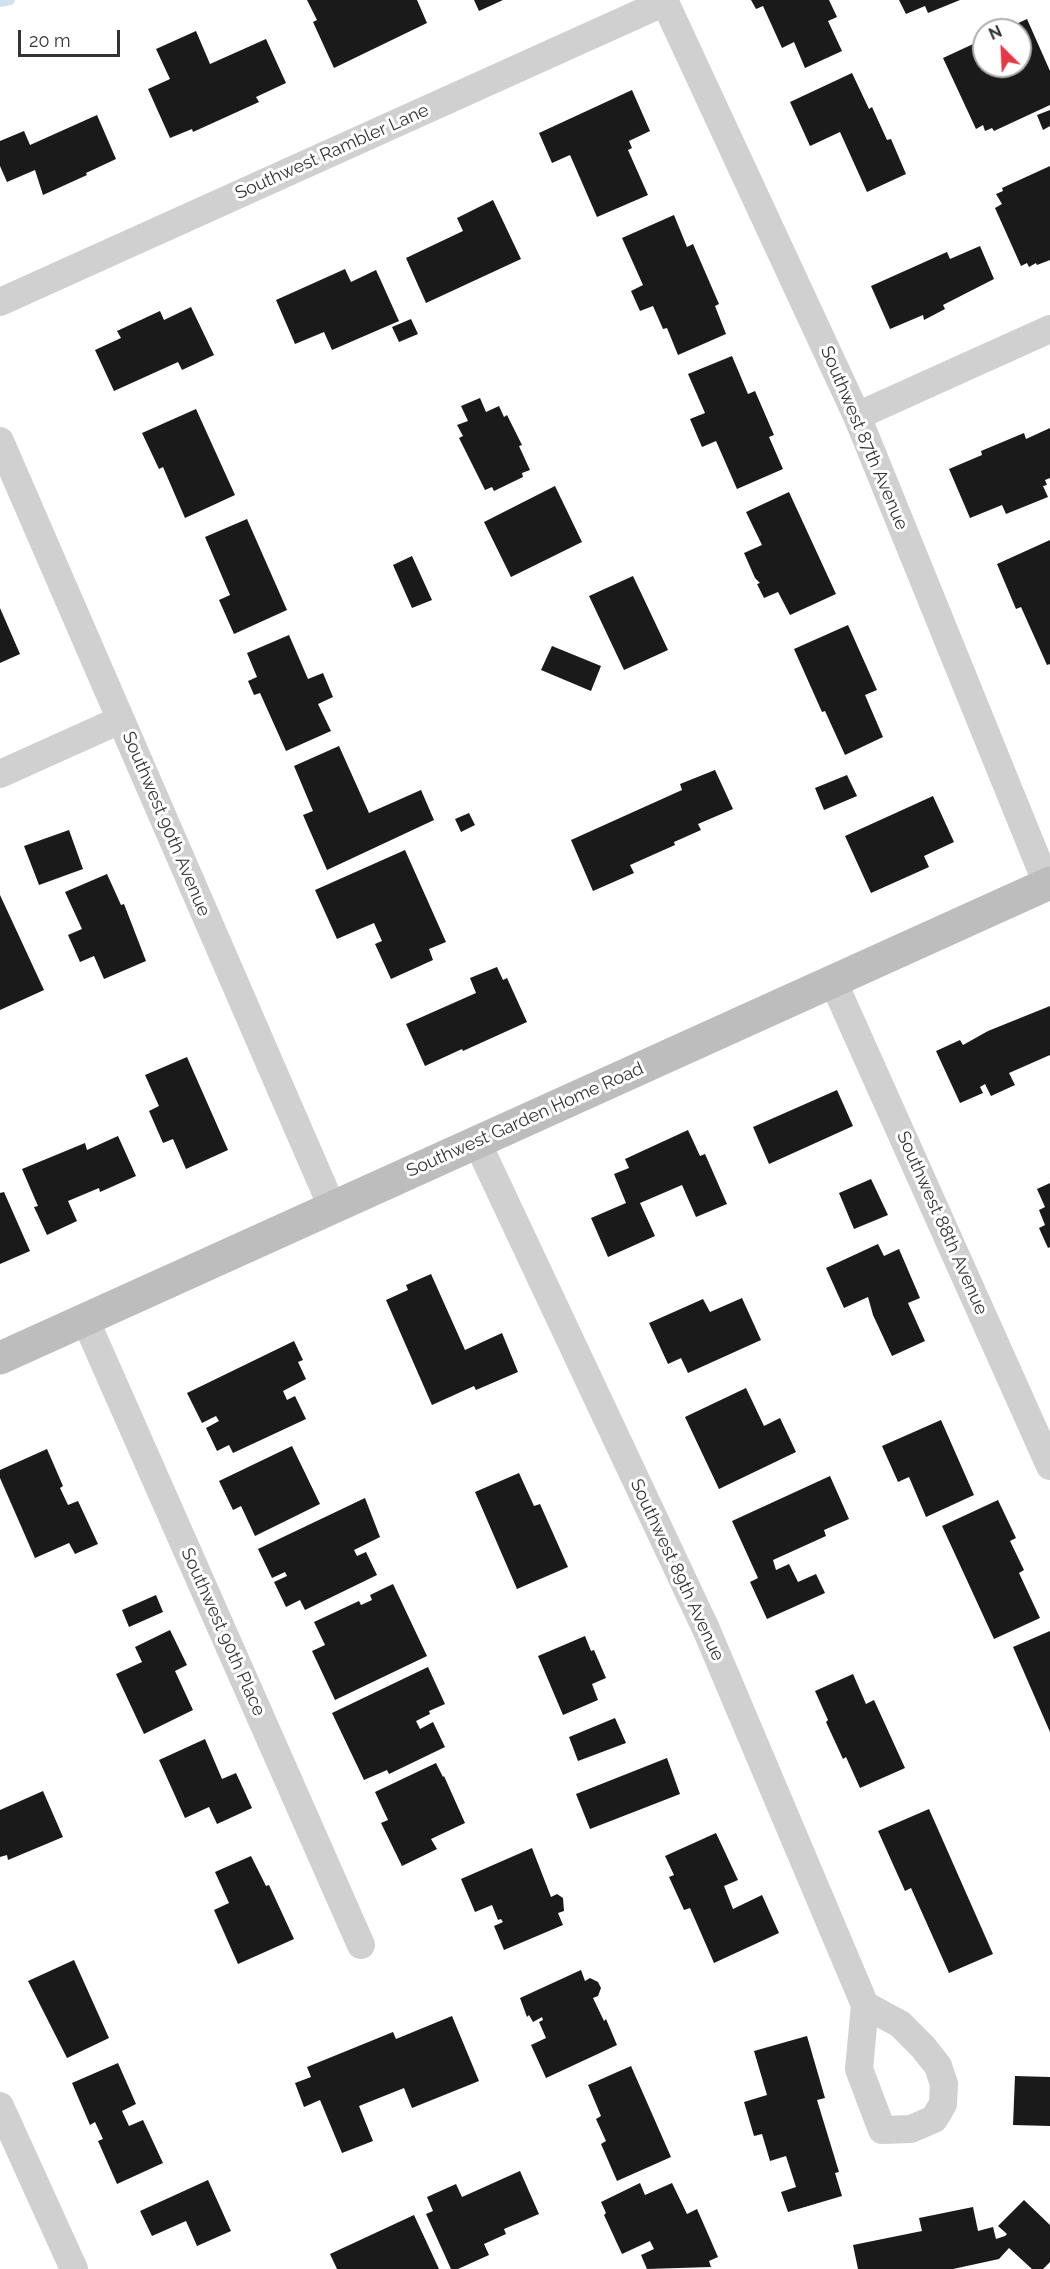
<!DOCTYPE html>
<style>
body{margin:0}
#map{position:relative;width:1050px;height:2269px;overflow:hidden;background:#fff;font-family:Raleway,sans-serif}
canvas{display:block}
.north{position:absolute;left:972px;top:18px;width:60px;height:60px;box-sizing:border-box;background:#fff;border:2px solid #adadad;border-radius:50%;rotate:336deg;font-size:16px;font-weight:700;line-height:24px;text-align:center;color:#333}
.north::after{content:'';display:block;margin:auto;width:21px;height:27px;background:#e63946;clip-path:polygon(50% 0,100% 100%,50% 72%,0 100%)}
.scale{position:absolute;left:18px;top:30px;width:102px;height:27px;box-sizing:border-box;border:3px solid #333;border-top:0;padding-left:8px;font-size:18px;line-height:21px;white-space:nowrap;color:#333;-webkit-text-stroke:4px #fff;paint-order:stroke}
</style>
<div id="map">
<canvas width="1050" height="2269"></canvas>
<div class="north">N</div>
<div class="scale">20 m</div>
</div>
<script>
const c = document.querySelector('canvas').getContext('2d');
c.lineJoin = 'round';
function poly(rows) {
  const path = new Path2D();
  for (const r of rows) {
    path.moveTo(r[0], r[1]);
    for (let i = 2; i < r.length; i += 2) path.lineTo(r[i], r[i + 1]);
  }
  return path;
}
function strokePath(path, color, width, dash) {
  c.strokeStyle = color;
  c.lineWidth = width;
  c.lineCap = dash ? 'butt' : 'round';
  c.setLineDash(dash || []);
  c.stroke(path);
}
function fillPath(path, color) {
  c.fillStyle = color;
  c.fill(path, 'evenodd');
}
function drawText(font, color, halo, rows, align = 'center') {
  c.font = font + ' Raleway,sans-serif';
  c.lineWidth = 6;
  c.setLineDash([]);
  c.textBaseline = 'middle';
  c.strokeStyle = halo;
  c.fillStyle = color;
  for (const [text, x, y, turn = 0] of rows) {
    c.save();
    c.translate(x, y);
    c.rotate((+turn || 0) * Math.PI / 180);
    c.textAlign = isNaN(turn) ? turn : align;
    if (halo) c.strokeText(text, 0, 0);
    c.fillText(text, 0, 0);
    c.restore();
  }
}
strokePath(poly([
 [0,2,10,0]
]), '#cfe2ee', 10);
fillPath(poly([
 [307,0,417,0,427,23,334,68,313,22,317,20],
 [474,0,503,0,479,11],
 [751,0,829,0,837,17,828,21,842,51,805,68,794,42,782,48,763,6,756,9],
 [899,0,960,0,928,13,925,6,906,14],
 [1027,19,1050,71,1050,105,994,131,992,128,985,131,983,125,976,129,943,58,984,39,984,66,1020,66,1020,30,1003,30],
 [196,31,210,64,266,39,286,83,256,97,259,102,193,132,192,129,170,138,148,89,170,79,156,49],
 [852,73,869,109,872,107,887,140,891,139,906,174,867,192,840,132,810,146,790,102],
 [632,90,650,131,629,141,632,148,628,150,648,195,597,217,570,155,552,163,539,133],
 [1050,110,1050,126,1043,130,1037,115],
 [97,115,116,159,86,173,87,175,43,195,35,170,7,182,0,166,0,141,24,131,30,145],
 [1050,166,1050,260,1037,265,1036,263,1029,267,1027,263,1021,266,995,208,1002,204,996,194,1003,191,1002,188],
 [493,200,521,259,426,303,406,258,463,231,457,218],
 [674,215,687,247,693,244,719,304,715,306,726,334,678,355,667,328,663,329,653,306,640,311,631,291,643,285,622,238],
 [980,246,994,279,943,305,945,309,924,320,923,315,890,329,871,286,947,252,950,259],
 [345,269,351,282,376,270,399,321,332,350,324,332,295,344,276,300],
 [191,307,214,355,182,370,178,362,114,391,95,350,121,338,117,331,160,311,164,320],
 [411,319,418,334,399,342,392,327],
 [732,356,748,394,755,391,774,435,769,437,783,469,737,489,716,441,702,447,690,419,705,413,688,374],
 [480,398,486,412,499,406,504,417,507,415,522,445,519,446,530,470,522,473,523,477,494,491,492,487,485,490,459,438,463,436,457,425,468,421,461,406],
 [196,409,235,495,185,518,163,467,159,469,142,433],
 [1050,428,1050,478,1045,480,1047,485,1043,486,1048,497,1006,514,1002,505,970,518,949,469,982,455,981,451,1024,433,1026,439],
 [555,486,582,542,511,577,484,522],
 [789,492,836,594,790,615,778,592,764,598,757,584,760,583,755,578,744,553,762,545,746,512],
 [247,519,287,610,234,634,219,600,230,595,205,537],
 [1050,540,1050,664,1047,665,1021,607,1016,609,997,564],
 [412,556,432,600,412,608,393,565],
 [633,576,668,650,624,670,589,596],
 [0,608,20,654,0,663],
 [848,625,877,690,865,695,883,737,845,755,825,711,822,712,794,649],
 [289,635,308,679,323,673,333,697,318,704,331,731,286,751,260,693,254,695,248,681,257,677,247,653],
 [552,646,601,666,591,691,541,670],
 [339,746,369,813,421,790,434,820,327,870,303,815,313,811,294,766],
 [715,770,733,809,698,824,701,830,674,842,675,845,630,865,634,873,593,891,571,840,682,790,680,784],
 [847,775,857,796,824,810,815,788],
 [933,796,954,842,924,856,929,867,871,893,845,836],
 [469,813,475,825,461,832,455,819],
 [69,830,83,869,39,885,24,846],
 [405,850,446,942,429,949,433,960,391,979,375,944,382,941,374,923,337,939,315,890],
 [107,874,121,905,124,904,146,961,104,979,94,956,80,962,68,935,82,929,65,892],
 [0,895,44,990,0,1010],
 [497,967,503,980,507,978,527,1022,463,1051,462,1049,425,1066,406,1024,476,993,470,978],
 [1050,1006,1050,1055,1009,1073,1015,1085,991,1096,985,1084,980,1087,983,1093,960,1103,936,1051,960,1040,963,1045,988,1031],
 [187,1057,228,1150,186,1169,173,1139,163,1143,149,1111,159,1106,145,1075],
 [837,1090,853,1126,769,1164,753,1127],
 [688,1130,700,1156,705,1154,727,1204,696,1217,682,1185,640,1203,655,1236,608,1257,591,1218,626,1203,614,1174,629,1168,625,1159],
 [118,1136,136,1176,100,1192,99,1188,68,1201,77,1221,47,1235,34,1207,38,1206,22,1169,85,1143,87,1150],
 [871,1179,888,1215,854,1229,839,1193],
 [1050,1183,1050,1247,1048,1248,1039,1228,1045,1225,1039,1210,1045,1207,1037,1189],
 [4,1192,30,1251,0,1264,0,1193],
 [878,1244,884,1256,899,1249,920,1298,908,1303,925,1341,892,1356,873,1315,868,1297,844,1308,826,1268],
 [431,1274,465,1350,502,1333,518,1372,476,1390,474,1386,432,1405,386,1300,408,1290,406,1285],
 [742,1298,761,1340,688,1373,681,1358,668,1364,649,1323,703,1299,710,1312],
 [294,1341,303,1360,298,1362,306,1379,283,1391,287,1400,295,1396,306,1419,233,1453,229,1445,217,1451,206,1428,219,1421,216,1416,202,1423,187,1393],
 [746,1388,764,1426,780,1418,796,1452,719,1489,685,1417],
 [941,1420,974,1495,926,1517,909,1477,898,1482,882,1446],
 [292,1446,320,1504,255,1536,241,1506,233,1510,219,1481],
 [47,1449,63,1486,60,1488,68,1505,78,1501,98,1544,75,1554,69,1543,35,1558,0,1478,0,1470],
 [519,1473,534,1506,540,1504,568,1567,517,1589,475,1492],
 [830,1476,849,1519,824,1530,826,1536,773,1560,776,1570,789,1564,798,1582,816,1574,825,1593,767,1619,750,1582,758,1578,732,1521],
 [365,1498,380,1537,354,1550,357,1556,366,1552,377,1575,305,1610,300,1600,286,1607,274,1582,287,1576,285,1572,272,1578,258,1549],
 [998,1500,1016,1538,1010,1541,1024,1570,1019,1573,1040,1618,994,1639,942,1526],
 [393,1584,427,1656,335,1700,312,1651,325,1645,314,1622,359,1601,361,1605,372,1600,370,1595],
 [156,1595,163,1612,129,1627,122,1610],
 [170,1630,187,1665,175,1671,193,1710,144,1734,116,1674,142,1662,135,1647],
 [1050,1631,1050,1732,1013,1647],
 [585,1636,591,1651,594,1650,606,1678,592,1684,598,1700,563,1715,538,1656],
 [428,1667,445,1704,429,1711,430,1714,416,1721,420,1729,433,1722,445,1747,389,1774,387,1770,364,1780,332,1713],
 [853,1674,866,1704,874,1700,905,1768,860,1788,846,1757,843,1759,826,1722,828,1720,815,1691],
 [615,1718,626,1743,578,1761,569,1737],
 [205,1739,222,1779,236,1773,252,1808,217,1824,209,1807,185,1818,159,1760],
 [667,1758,680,1794,590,1829,576,1794],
 [436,1763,443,1777,444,1776,465,1823,431,1839,437,1849,402,1866,381,1823,388,1820,375,1792],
 [43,1791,63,1837,8,1860,7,1855,0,1857,0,1810],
 [929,1809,993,1954,949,1973,911,1888,905,1891,878,1831],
 [716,1833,738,1880,724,1886,733,1909,762,1895,779,1933,714,1963,690,1908,684,1910,669,1877,674,1875,665,1856],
 [532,1848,551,1897,557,1894,563,1898,564,1911,558,1913,563,1925,504,1950,494,1926,503,1922,501,1919,498,1920,492,1905,475,1912,461,1879],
 [251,1856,266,1886,269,1885,294,1939,238,1964,214,1910,229,1903,215,1872],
 [74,1960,109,2038,67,2058,28,1981],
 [581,1970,585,1981,590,1978,598,1982,601,1988,598,1996,593,1998,604,2021,606,2019,617,2045,546,2078,531,2045,546,2038,539,2022,543,2020,542,2017,533,2022,529,2015,527,2017,520,1998],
 [452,2016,479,2081,412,2108,404,2088,359,2106,373,2141,342,2153,320,2100,304,2107,295,2083,311,2077,307,2067,393,2032,396,2039],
 [807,2036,825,2098,817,2100,839,2172,835,2173,842,2196,788,2212,781,2192,796,2187,786,2156,770,2161,762,2134,754,2136,744,2102,767,2095,754,2051],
 [118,2063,136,2104,122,2111,129,2126,143,2120,163,2163,117,2184,98,2141,103,2139,95,2122,90,2125,72,2083],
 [631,2066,671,2157,617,2181,601,2144,606,2141,596,2119,601,2116,588,2085],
 [1015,2076,1050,2077,1050,2126,1013,2125],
 [520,2171,539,2214,504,2229,506,2234,484,2244,489,2255,458,2269,451,2269,426,2214,433,2211,427,2197,456,2184,462,2197],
 [208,2180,231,2231,197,2246,186,2221,152,2236,140,2211],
 [640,2183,645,2195,672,2183,687,2214,697,2209,718,2257,709,2261,711,2267,647,2269,641,2255,654,2249,650,2241,622,2254,604,2215,606,2213,601,2202],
 [1024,2200,1050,2225,1050,2262,1043,2269,1032,2269,1009,2248,999,2259,953,2269,858,2269,853,2245,922,2231,919,2218,973,2207,978,2231,993,2227,996,2239,1005,2236,1007,2234,998,2226],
 [414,2215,439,2269,337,2269,330,2254]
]), '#1a1a1a');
strokePath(poly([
 [664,0,857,416,1047,884],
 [0,302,665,2],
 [857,416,1050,329],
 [0,441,332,1207],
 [0,774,120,720],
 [833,981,1050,1466],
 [477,1142,706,1629,865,2005,859,2069,882,2130,911,2129,934,2119,943,2104,944,2084,938,2066,923,2047,900,2024,865,2005],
 [85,1319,361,1945],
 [0,2106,74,2269]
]), '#d0d0d0', 28);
strokePath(poly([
 [0,1358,1050,883]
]), '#bdbdbd', 33);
drawText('18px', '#333', '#fff', [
 ["Southwest Rambler Lane",332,152,-24],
 ["Southwest 87th Avenue",864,438,67],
 ["Southwest 90th Avenue",166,824,67],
 ["Southwest Garden Home Road",525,1120,-24],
 ["Southwest 88th Avenue",942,1223,66],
 ["Southwest 89th Avenue",677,1570,65],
 ["Southwest 90th Place",223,1632,66]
]);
</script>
